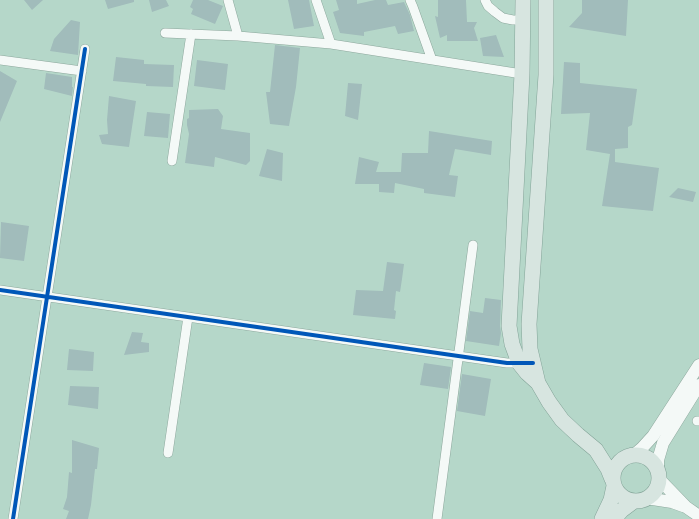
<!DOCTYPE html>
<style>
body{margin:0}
canvas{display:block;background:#b5d7c9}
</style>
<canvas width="699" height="519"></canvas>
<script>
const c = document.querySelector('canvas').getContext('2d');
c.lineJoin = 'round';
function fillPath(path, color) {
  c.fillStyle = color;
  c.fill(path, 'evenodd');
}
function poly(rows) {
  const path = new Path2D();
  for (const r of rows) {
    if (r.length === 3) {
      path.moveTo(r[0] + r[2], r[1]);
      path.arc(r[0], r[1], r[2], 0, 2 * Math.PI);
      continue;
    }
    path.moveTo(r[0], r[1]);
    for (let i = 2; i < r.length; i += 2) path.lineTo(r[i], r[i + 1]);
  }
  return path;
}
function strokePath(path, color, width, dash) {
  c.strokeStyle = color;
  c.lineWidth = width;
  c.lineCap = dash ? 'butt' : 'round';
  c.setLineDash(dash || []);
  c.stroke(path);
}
fillPath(poly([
 [24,0,43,0,32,10],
 [105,0,134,0,134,2,108,9],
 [149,0,166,0,169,6,152,12],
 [193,0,208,0,223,6,215,24,191,14,193,9,190,7],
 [288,0,309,0,314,26,294,29],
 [336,0,357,0,357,4,375,0,386,0,388,5,404,2,410,15,414,31,398,34,395,26,364,32,364,36,340,33,333,12,339,10],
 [438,0,466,0,467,22,477,22,474,28,478,41,447,41,447,35,440,38,435,16,438,17],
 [582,0,628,0,626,36,569,27,582,13],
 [71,20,80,22,78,55,50,51,54,39],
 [496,35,504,57,483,56,480,38],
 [275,45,300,48,296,87,289,126,270,124,266,92,270,92],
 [116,57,144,60,144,64,174,65,173,87,146,86,146,84,113,81],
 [197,60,228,64,225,90,194,86],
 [564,62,580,63,580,83,637,89,632,125,628,127,628,148,615,149,615,162,659,168,653,211,602,206,610,154,586,150,590,113,561,114],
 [0,71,17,81,0,122],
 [46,73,72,77,72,87,73,87,72,96,44,89],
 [348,83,362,84,358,120,345,116],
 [109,96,136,101,129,147,102,144,99,135,108,134,107,120],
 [218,109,223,116,221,129,250,133,250,161,246,165,215,157,214,167,185,163,189,134,187,125,187,119,189,118,189,110],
 [147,112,170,114,168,138,144,136],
 [429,131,492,141,491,155,455,149,449,175,458,176,455,197,424,193,424,189,395,183,394,193,379,192,379,184,355,184,359,157,379,162,376,172,401,172,402,153,428,153],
 [267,149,283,153,282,181,259,176],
 [678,188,696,192,693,202,669,197],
 [1,222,29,226,24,261,0,258],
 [387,262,404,264,402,279,400,292,396,291,394,310,396,311,395,319,353,315,356,290,383,291],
 [485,298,501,300,500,326,501,333,499,346,466,341,470,311,483,313],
 [132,332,143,333,141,342,149,343,149,352,124,355],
 [69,349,94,352,93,371,67,370],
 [424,363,451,367,448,389,420,385],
 [462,374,491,379,485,416,457,411],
 [70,386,99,387,98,409,68,405],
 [72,440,99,448,97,469,95,469,91,505,88,519,66,519,69,511,63,509,67,497,69,472,72,473]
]), '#a1bcbb');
const minor = poly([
 [228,0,238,36],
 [316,0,331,44],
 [410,0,413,7,432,60],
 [485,0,488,6,495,12,503,18,513,20,523,20],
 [165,33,238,36,331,44,522,74],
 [0,60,82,71],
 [172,161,191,34],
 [0,290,493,361,507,363,523,363],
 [697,421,699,421],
 [168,453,188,317],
 [13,519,85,49],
 [437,519,473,245]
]);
const tertiary = poly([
 [634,455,642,448,653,436,699,365],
 [658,471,658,460,663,443,699,385],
 [659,479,686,507,699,516],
 [646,498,672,502,683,506]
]);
const primary = poly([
 [523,0,522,74,509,326,512,344,519,363,527,373,537,382],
 [546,0,546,75,529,324,530,349,538,383,549,402,562,420,578,435,596,450,608,469,612,479],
 [636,478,23],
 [602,519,611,500,614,486],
 [614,519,622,510,634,501]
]);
strokePath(minor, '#8ca79c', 10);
strokePath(tertiary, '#8ca79c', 13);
strokePath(primary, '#82a397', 16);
strokePath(minor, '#f4f9f7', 9);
strokePath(tertiary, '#f4f9f7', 12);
strokePath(primary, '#d7e5e0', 15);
strokePath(poly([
 [0,290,493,361,507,363,533,363],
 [13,519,85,49]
]), '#0057b8', 4);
</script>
